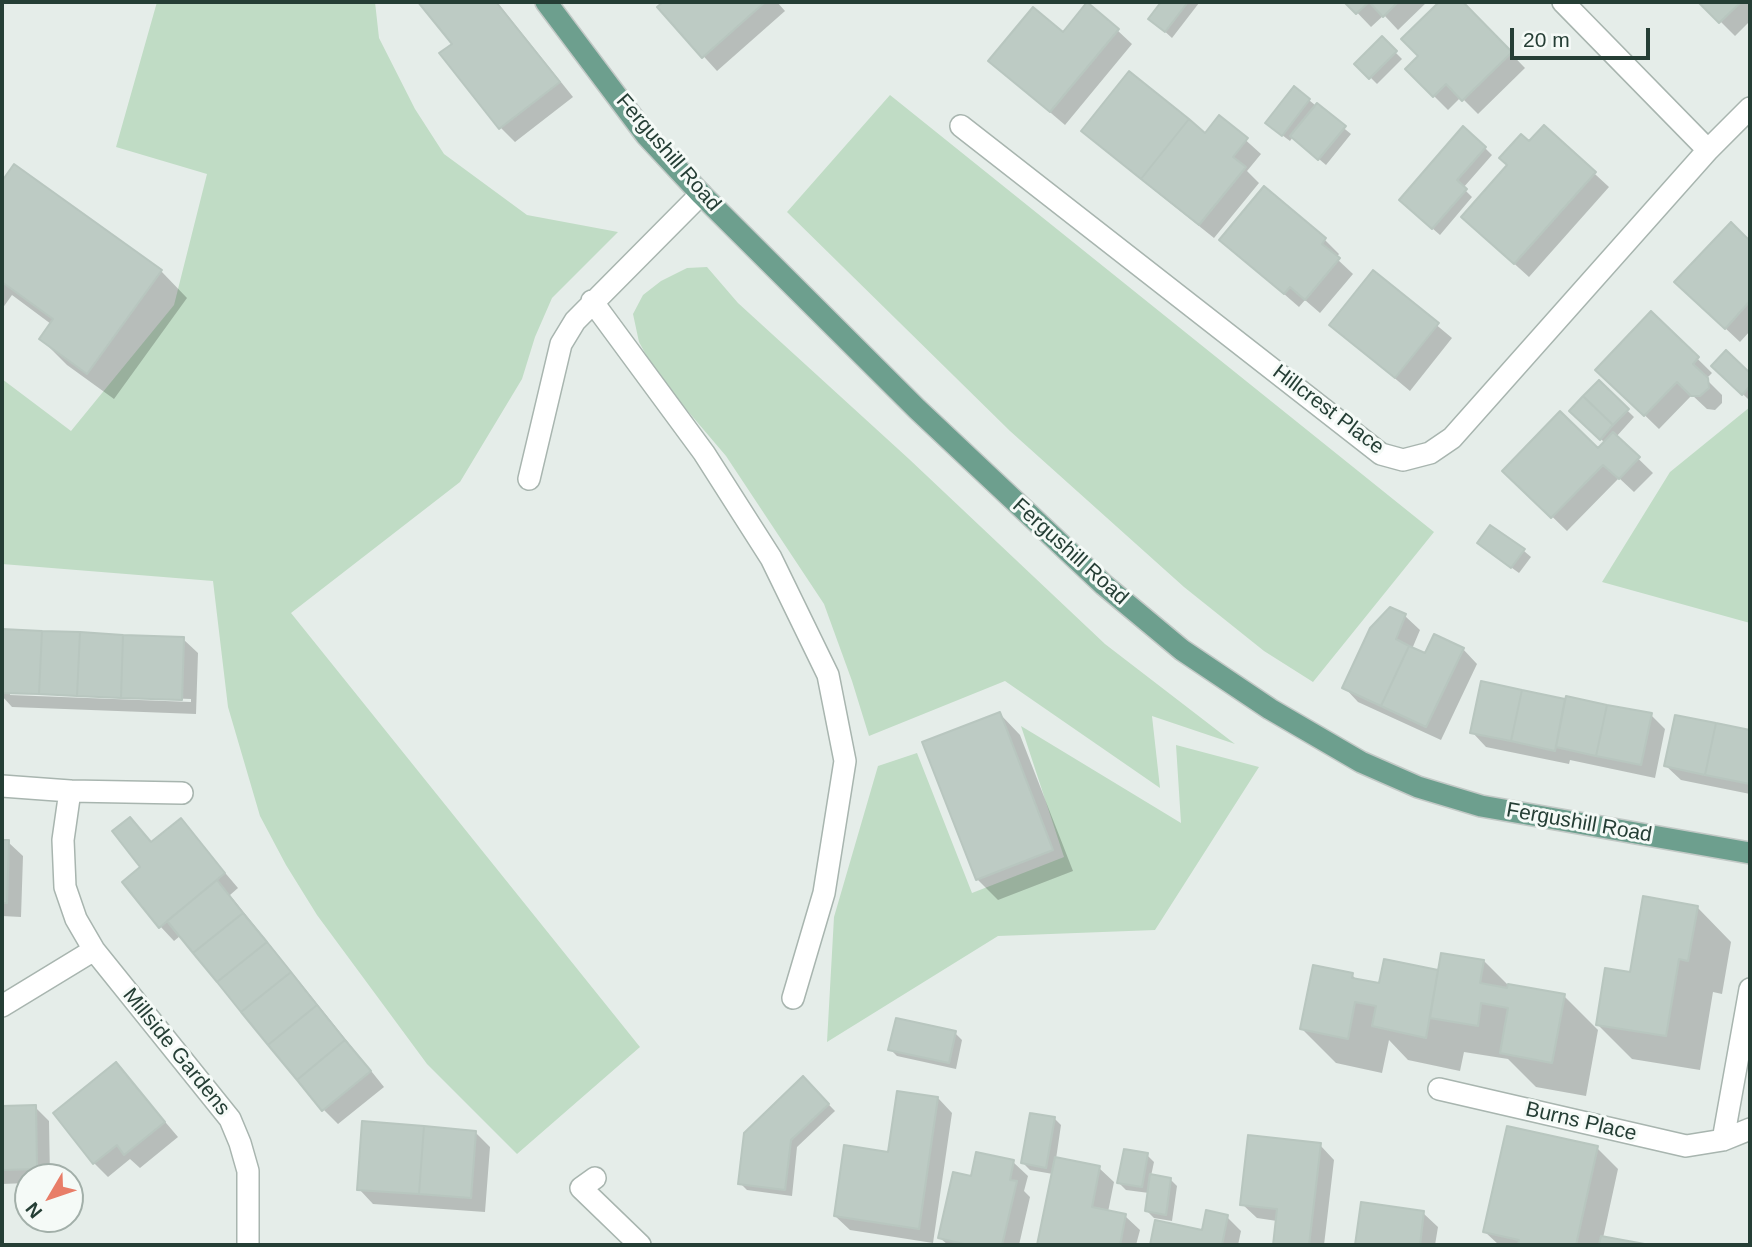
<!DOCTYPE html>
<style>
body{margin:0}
#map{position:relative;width:1752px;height:1247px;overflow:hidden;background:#e5ede9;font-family:Helvetica,sans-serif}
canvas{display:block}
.frame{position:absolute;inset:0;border:4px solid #253e35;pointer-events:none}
.north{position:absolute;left:14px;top:1163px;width:70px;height:70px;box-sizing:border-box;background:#f5faf7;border:2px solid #a2afa9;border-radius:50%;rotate:231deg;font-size:19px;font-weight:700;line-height:28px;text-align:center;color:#253e35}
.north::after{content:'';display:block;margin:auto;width:24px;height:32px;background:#e87d68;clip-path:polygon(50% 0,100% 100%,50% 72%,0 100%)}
.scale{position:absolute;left:1510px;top:28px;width:140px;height:32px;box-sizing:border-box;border:4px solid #253e35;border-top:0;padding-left:9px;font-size:21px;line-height:24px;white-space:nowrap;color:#253e35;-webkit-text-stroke:5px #f5faf7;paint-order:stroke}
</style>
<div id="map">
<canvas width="1752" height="1247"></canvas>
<div class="frame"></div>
<div class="north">N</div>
<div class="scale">20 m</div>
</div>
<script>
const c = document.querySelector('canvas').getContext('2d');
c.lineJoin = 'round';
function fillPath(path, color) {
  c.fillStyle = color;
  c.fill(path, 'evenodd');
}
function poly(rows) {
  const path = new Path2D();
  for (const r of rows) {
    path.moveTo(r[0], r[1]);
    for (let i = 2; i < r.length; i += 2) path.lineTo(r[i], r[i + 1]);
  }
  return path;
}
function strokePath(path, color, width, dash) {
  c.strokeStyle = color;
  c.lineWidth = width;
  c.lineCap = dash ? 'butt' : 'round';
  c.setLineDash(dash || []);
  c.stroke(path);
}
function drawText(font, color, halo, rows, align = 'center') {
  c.font = font + ' Helvetica,sans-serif';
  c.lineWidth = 6;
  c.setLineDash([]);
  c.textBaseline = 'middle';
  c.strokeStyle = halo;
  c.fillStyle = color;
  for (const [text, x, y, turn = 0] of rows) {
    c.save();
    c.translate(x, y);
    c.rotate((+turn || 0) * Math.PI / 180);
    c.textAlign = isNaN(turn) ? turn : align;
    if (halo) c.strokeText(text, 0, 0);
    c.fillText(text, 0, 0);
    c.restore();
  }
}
fillPath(poly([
 [157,2,375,2,379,38,415,109,444,154,527,215,618,232,552,298,535,337,522,379,460,482,291,613,640,1047,517,1154,427,1064,317,915,286,865,260,816,228,707,213,581,2,564,2,379,71,431,174,305,207,174,116,147],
 [890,95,1434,532,1313,682,1264,651,1184,587,1010,431,787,212],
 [707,267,738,303,909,459,1105,644,1235,744,1152,716,1160,788,1005,681,869,736,852,681,824,604,726,456,657,375,639,342,633,314,643,295,661,281,687,268],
 [1750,407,1750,623,1602,582,1670,472],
 [1021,726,1181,823,1176,745,1259,767,1155,930,998,936,827,1042,834,917,878,766,917,753,972,893,1064,857]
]), '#c0dcc5');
fillPath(poly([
 [421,2,497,2,573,97,515,142,501,128,442,54,454,44],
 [665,2,777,2,785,11,717,71,659,7],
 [1163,2,1199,3,1172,38,1150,18],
 [1347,2,1427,2,1398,30,1384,15,1371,27],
 [1441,2,1461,2,1525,68,1478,114,1461,97,1448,110,1407,69,1420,56,1403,39],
 [1701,2,1750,2,1750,21,1735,36],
 [1117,30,1132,44,1065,125,990,61,1064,34],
 [1382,39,1402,59,1377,84,1357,64],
 [1294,88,1351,134,1326,165,1293,137,1290,141,1274,129],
 [1220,117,1261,154,1247,171,1259,183,1214,238,1098,145,1083,130,1205,135],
 [1544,127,1609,187,1529,277,1478,231,1529,144],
 [1485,148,1492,155,1463,188,1472,197,1440,235,1408,207],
 [15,166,161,271,187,298,114,399,67,365,41,339,51,324,12,295,2,309,2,184],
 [1264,189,1325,240,1339,254,1336,258,1353,274,1320,313,1305,300,1299,307,1222,240],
 [1731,225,1750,243,1750,331,1740,342,1691,296],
 [1373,272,1452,338,1410,391,1331,325],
 [1651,313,1712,373,1706,379,1722,395,1722,403,1715,410,1707,409,1692,395,1659,429,1597,369],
 [1726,353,1750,375,1749,400,1714,366],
 [1599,383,1634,417,1616,437,1653,473,1634,492,1619,478,1567,531,1505,471,1598,450,1605,443,1572,411],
 [1486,549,1524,551,1531,557,1519,573],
 [1391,609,1405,616,1420,630,1412,649,1425,656,1463,649,1477,664,1441,740,1358,702,1344,687],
 [2,630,183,639,198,653,196,714,12,707,2,696],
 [10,692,191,699,191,702,10,695],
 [1482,683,1651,715,1665,729,1655,778,1570,760,1569,764,1486,747,1472,732],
 [1000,714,1020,735,1073,871,998,900,977,879],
 [1676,717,1750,732,1750,794,1681,780,1666,766],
 [181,821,238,888,230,895,384,1087,338,1124,324,1110,180,936,174,941,160,926,152,844],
 [2,842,8,842,23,856,21,917,2,916],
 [1697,907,1731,942,1722,994,1713,992,1700,1070,1632,1059,1597,1024,1631,975],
 [1385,961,1440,972,1484,961,1508,985,1564,996,1598,1030,1586,1096,1536,1087,1508,1059,1464,1052,1460,1071,1408,1060,1389,1040,1382,1073,1336,1063,1302,1029,1352,975,1358,981,1380,985],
 [955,1033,962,1040,956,1069,897,1056,890,1049],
 [116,1064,178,1137,140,1168,130,1159,108,1177,94,1163],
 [803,1078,835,1111,797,1147,792,1196,747,1190,740,1183],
 [938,1098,952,1113,933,1243,850,1230,835,1216],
 [35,1107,49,1121,50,1177,28,1177,28,1183,2,1184,2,1108],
 [1054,1118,1061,1125,1056,1159,1099,1168,1114,1182,1108,1212,1125,1216,1140,1230,1136,1245,1038,1245,1053,1174,1030,1170,1023,1163],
 [475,1132,490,1147,485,1212,373,1204,359,1189],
 [1320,1145,1334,1160,1324,1245,1274,1245,1277,1221,1257,1218,1242,1204],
 [1597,1148,1618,1169,1603,1238,1641,1245,1499,1245,1485,1232],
 [1147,1155,1154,1162,1151,1176,1170,1179,1177,1186,1172,1221,1154,1218,1147,1211,1149,1193,1126,1190,1119,1183],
 [1013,1162,1028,1176,1024,1191,1030,1197,1019,1245,948,1245,940,1238,973,1178],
 [1362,1204,1423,1213,1438,1227,1435,1245,1357,1245],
 [1227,1217,1241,1231,1238,1245,1152,1245,1157,1222,1204,1232]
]), '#0003');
const building = poly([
 [418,2,496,2,560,82,499,129,439,53,452,44,418,2],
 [663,2,765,2,702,58,657,7,663,2],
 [1087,2,1119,29,1050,112,988,61,1033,7,1063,32,1087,2],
 [1161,2,1188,2,1165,32,1148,19,1161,2],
 [1344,2,1398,2,1383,17,1369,2,1356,14,1344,2],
 [1439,2,1463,2,1512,52,1462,101,1446,84,1433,97,1405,69,1418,56,1401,39,1439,2],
 [1698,2,1741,2,1719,23,1698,2],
 [1382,36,1397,51,1369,79,1354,64,1382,36],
 [1129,71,1189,119,1141,179,1081,131,1129,71],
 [1294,86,1310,99,1282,136,1265,123,1294,86],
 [1317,103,1346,126,1318,160,1290,136,1317,103],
 [1219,115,1248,138,1233,157,1246,167,1199,225,1141,179,1189,119,1205,133,1219,115],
 [1544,125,1596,172,1514,264,1461,217,1507,165,1499,158,1521,134,1529,141,1544,125],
 [1463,126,1486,147,1457,180,1467,189,1432,229,1399,200,1463,126],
 [14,164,162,270,87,374,39,339,53,319,2,282,2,181,14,164],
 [1264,186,1326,238,1322,244,1340,258,1305,300,1290,287,1284,294,1219,240,1264,186],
 [1731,222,1750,241,1750,301,1725,329,1674,282,1731,222],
 [1373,270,1439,323,1395,378,1329,325,1373,270],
 [1651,311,1699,357,1693,364,1708,378,1709,388,1700,396,1691,396,1677,382,1644,416,1595,370,1651,311],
 [1726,350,1750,373,1750,386,1742,395,1711,366,1726,350],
 [1599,380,1629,409,1613,425,1583,396,1599,380],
 [1583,396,1613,425,1600,440,1569,411,1583,396],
 [1560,411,1598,448,1613,432,1640,457,1619,479,1603,465,1551,518,1502,471,1560,411],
 [1490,525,1525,549,1511,568,1477,543,1490,525],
 [1390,607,1406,614,1396,639,1409,646,1381,706,1342,688,1370,628,1390,607],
 [2,629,42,631,39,694,2,693,2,629],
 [42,631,80,632,77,696,39,694,42,631],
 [80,632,123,635,121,698,77,696,80,632],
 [1434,634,1464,648,1426,727,1381,706,1409,646,1425,653,1434,634],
 [123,635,184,637,182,700,121,698,123,635],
 [1481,681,1522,690,1511,741,1470,733,1481,681],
 [1522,690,1565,699,1555,751,1511,741,1522,690],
 [1566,696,1607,705,1596,756,1556,747,1566,696],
 [1607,705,1652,713,1641,765,1596,756,1607,705],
 [1000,712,1053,850,976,880,922,742,1000,712],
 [1675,715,1716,723,1705,775,1664,766,1675,715],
 [1716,723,1750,730,1750,784,1705,775,1716,723],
 [130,817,151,842,181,818,225,873,159,928,122,882,140,867,112,831,130,817],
 [2,840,9,840,7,903,2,903,2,840],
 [217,880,243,913,193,953,167,921,217,880],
 [1643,896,1698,906,1688,961,1679,959,1666,1036,1596,1025,1605,968,1630,972,1643,896],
 [243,913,267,942,217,982,193,953,243,913],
 [267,942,291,972,241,1012,217,982,267,942],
 [1441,953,1484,960,1480,983,1507,988,1508,984,1565,994,1552,1063,1500,1053,1508,1008,1481,1003,1478,1026,1430,1018,1441,953],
 [1384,959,1438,970,1426,1038,1372,1026,1376,1006,1355,1002,1348,1039,1300,1029,1313,965,1353,973,1352,978,1379,983,1384,959],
 [291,972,317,1005,268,1045,241,1012,291,972],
 [317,1005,345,1040,297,1080,268,1045,317,1005],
 [896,1018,956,1031,949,1063,888,1050,896,1018],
 [345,1040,371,1071,322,1111,297,1080,345,1040],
 [116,1062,165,1122,124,1155,117,1145,93,1164,53,1113,116,1062],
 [803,1076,829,1104,791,1140,785,1190,738,1184,744,1133,803,1076],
 [897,1091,938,1097,919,1229,834,1216,844,1145,888,1152,897,1091],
 [36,1105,37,1169,2,1170,2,1106,36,1105],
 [1030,1113,1055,1117,1046,1168,1021,1163,1030,1113],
 [362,1121,424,1126,419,1194,357,1190,362,1121],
 [424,1126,476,1131,471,1198,419,1194,424,1126],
 [1507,1126,1598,1146,1576,1245,1518,1245,1519,1240,1483,1232,1507,1126],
 [1248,1135,1321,1143,1309,1245,1273,1245,1277,1209,1240,1205,1248,1135],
 [1124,1149,1148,1153,1142,1187,1117,1183,1124,1149],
 [976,1152,1014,1160,1010,1180,1017,1181,1002,1245,968,1245,938,1238,953,1172,971,1176,976,1152],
 [1055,1157,1100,1166,1092,1207,1126,1214,1120,1245,1037,1245,1055,1157],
 [1150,1174,1171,1178,1166,1215,1145,1211,1150,1174],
 [1361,1202,1424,1211,1420,1245,1355,1245,1361,1202],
 [1206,1210,1228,1215,1222,1245,1150,1245,1155,1220,1202,1230,1206,1210],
 [1601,1236,1650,1245,1599,1245,1601,1236]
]);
fillPath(building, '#bdcbc4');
strokePath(building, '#b8c6bf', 2);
const minor = poly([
 [1563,2,1708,150],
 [961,126,1381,454,1403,460,1430,453,1452,438,1708,150,1750,108],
 [592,301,704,453,771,558,828,675,845,761,824,893,793,998],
 [529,479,561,344,575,321,701,194],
 [2,786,70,791,182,793],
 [70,791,63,840,65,887,76,919,94,950,230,1119,240,1143,248,1171,248,1245],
 [2,1006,94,950],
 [1439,1089,1686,1146,1723,1140,1750,1129],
 [1723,1140,1750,989],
 [595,1178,581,1188,640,1245]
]);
const major = poly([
 [546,2,646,135,701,194,917,409,1104,585,1182,650,1270,709,1361,762,1418,787,1481,806,1750,853]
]);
strokePath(minor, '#a8b5af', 24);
strokePath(major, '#c2c9c6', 24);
strokePath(minor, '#fff', 21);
strokePath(major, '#6d9f8e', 21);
drawText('21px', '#253e35', '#f5faf7', [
 ["Fergushill Road",668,153,49],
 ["Hillcrest Place",1328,410,37],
 ["Fergushill Road",1070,552,42],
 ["Fergushill Road",1579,823,10],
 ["Millside Gardens",176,1052,51],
 ["Burns Place",1581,1122,13]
]);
</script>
